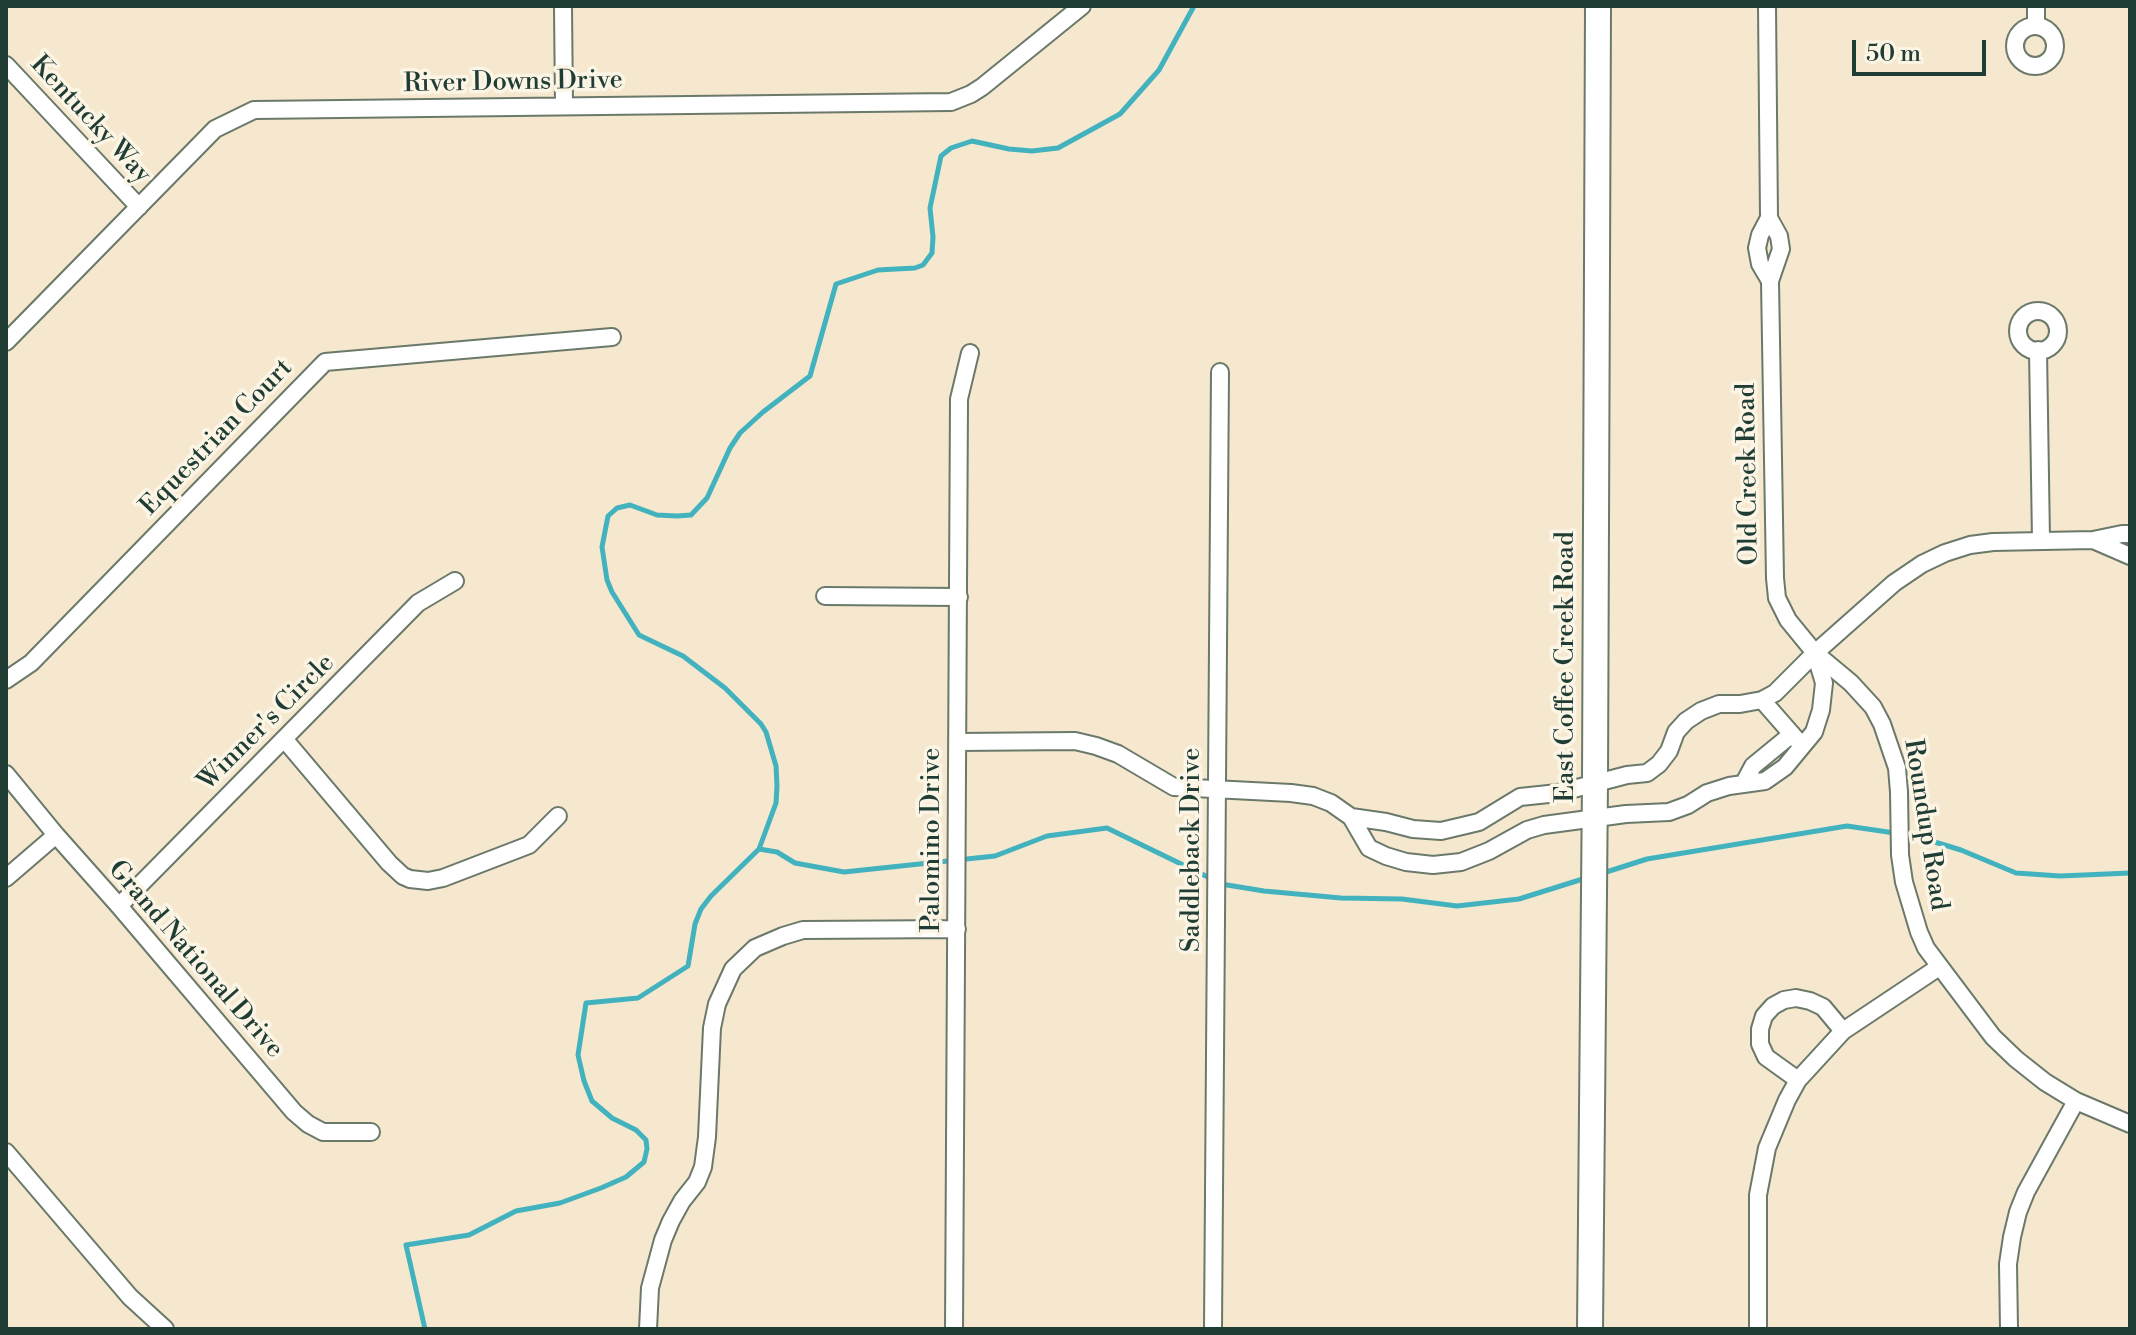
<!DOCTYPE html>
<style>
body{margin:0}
#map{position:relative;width:2136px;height:1335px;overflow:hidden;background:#f5e8ce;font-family:"Libre Bodoni",serif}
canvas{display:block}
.frame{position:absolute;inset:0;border:8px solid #1f3d34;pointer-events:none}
.scale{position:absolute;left:1852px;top:40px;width:134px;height:36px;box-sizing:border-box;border:4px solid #1f3d34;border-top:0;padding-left:10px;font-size:24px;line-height:28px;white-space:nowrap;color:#1f3d34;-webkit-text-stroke:6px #fcf5e5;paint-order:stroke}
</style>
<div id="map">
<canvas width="2136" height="1335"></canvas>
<div class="frame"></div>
<div class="scale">50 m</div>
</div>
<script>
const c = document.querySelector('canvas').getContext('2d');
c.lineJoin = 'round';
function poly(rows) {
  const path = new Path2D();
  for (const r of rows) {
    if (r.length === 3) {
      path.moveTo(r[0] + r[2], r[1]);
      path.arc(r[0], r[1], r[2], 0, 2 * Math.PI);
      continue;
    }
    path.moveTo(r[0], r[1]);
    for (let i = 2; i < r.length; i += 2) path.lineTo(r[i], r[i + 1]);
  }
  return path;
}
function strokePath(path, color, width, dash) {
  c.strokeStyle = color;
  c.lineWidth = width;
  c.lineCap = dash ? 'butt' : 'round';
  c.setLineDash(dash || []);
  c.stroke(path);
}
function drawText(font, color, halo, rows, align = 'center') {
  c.font = font + ' "Libre Bodoni",serif';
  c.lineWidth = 7;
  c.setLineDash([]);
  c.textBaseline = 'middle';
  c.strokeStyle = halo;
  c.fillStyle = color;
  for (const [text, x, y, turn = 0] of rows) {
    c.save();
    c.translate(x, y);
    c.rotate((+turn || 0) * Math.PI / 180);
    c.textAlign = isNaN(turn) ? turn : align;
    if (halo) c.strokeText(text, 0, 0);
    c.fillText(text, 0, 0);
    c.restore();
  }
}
strokePath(poly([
 [759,849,777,852,795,863,844,872,995,856,1047,836,1107,828,1212,879],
 [1600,874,1647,859,1847,826,1915,836,1961,850,2016,873,2060,876,2130,873],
 [1221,884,1264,891,1341,898,1402,899,1457,906,1519,899,1586,878],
 [425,1329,406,1245,469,1235,516,1211,560,1203,601,1188,626,1177,644,1162,647,1149,646,1140,636,1130,612,1118,592,1101,584,1081,578,1055,586,1003,638,998,688,966,695,924,701,909,711,896,759,849,776,803,777,786,776,766,766,732,761,724,725,688,683,656,639,635,612,592,607,580,602,547,608,516,617,508,630,505,657,515,677,516,691,515,707,498,730,448,740,433,763,412,810,376,836,284,878,270,915,268,923,265,932,253,933,237,930,208,941,156,951,148,972,141,1009,149,1032,151,1058,148,1120,114,1159,70,1194,6]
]), '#43b2bf', 5);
const street = poly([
 [563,6,564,106],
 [1767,6,1769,218,1779,236,1781,249,1770,281,1775,578,1777,598,1788,620,1815,653,1851,683,1873,707,1882,724,1897,768,1899,792,1900,855,1904,882,1919,932,1926,948,1993,1037,2016,1059,2045,1082,2076,1101,2130,1124],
 [2036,6,2036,26],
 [2035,46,20],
 [6,65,139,207],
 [1769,218,1760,235,1757,248,1760,264,1770,281],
 [2038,331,20],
 [6,342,215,129,254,110,951,102,971,94,982,87,1082,6],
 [2038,350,2041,540],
 [2093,540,2130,556],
 [825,596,959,597],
 [1815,653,1894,583,1922,564,1945,553,1970,545,1993,542,2093,540,2122,534,2130,534],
 [6,680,31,663,325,362,612,337],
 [1762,700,1797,740],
 [285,740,389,863,403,876,410,879,428,881,443,878,529,845,558,816],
 [958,742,1075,741,1096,746,1118,754,1174,787,1291,793,1313,796,1331,803,1351,817,1386,822,1413,829,1441,831,1479,822,1520,797,1558,793,1627,775,1647,773,1659,764,1669,751,1676,732,1686,721,1701,711,1719,704,1740,704,1762,700,1775,693,1815,653,1824,683,1821,710,1814,732,1785,767,1765,781,1729,786,1707,793,1688,805,1669,812,1626,814,1544,825,1527,830,1489,851,1461,862,1433,865,1406,862,1386,856,1369,848,1351,817],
 [6,774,56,835,119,906,294,1112,308,1124,323,1132,371,1132],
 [1744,783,1753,766,1792,734],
 [6,878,56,835],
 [119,906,418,603,455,581],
 [1798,1080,1766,1057,1760,1044,1760,1029,1764,1016,1773,1006,1784,1000,1796,998,1810,1001,1823,1007,1843,1031],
 [6,1152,130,1297,165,1329],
 [648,1329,650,1288,663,1240,671,1221,682,1201,697,1182,703,1167,707,1137,712,1028,717,1004,733,969,755,948,783,936,803,930,957,929],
 [954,1329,959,399,970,353],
 [1213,1329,1220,372],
 [1758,1329,1758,1195,1767,1148,1787,1100,1798,1080,1843,1031,1939,967],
 [2009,1329,2008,1264,2012,1237,2018,1212,2026,1192,2076,1101]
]);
const secondary = poly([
 [1590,1329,1595,782,1598,6]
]);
strokePath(street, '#6a796a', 20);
strokePath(secondary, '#6a796a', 28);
strokePath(street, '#fff', 16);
strokePath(secondary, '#fff', 24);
drawText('26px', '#1f3d34', '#fcf5e5', [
 ["River Downs Drive",513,83,-1],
 ["Kentucky Way",90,120,47],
 ["Equestrian Court",217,438,-46],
 ["Old Creek Road",1749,474,-91],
 ["East Coffee Creek Road",1567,667,-90],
 ["Winner's Circle",267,723,-45],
 ["Roundup Road",1925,825,81],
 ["Palomino Drive",933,840,-90],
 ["Saddleback Drive",1193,850,-90],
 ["Grand National Drive",195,960,49]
]);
</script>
